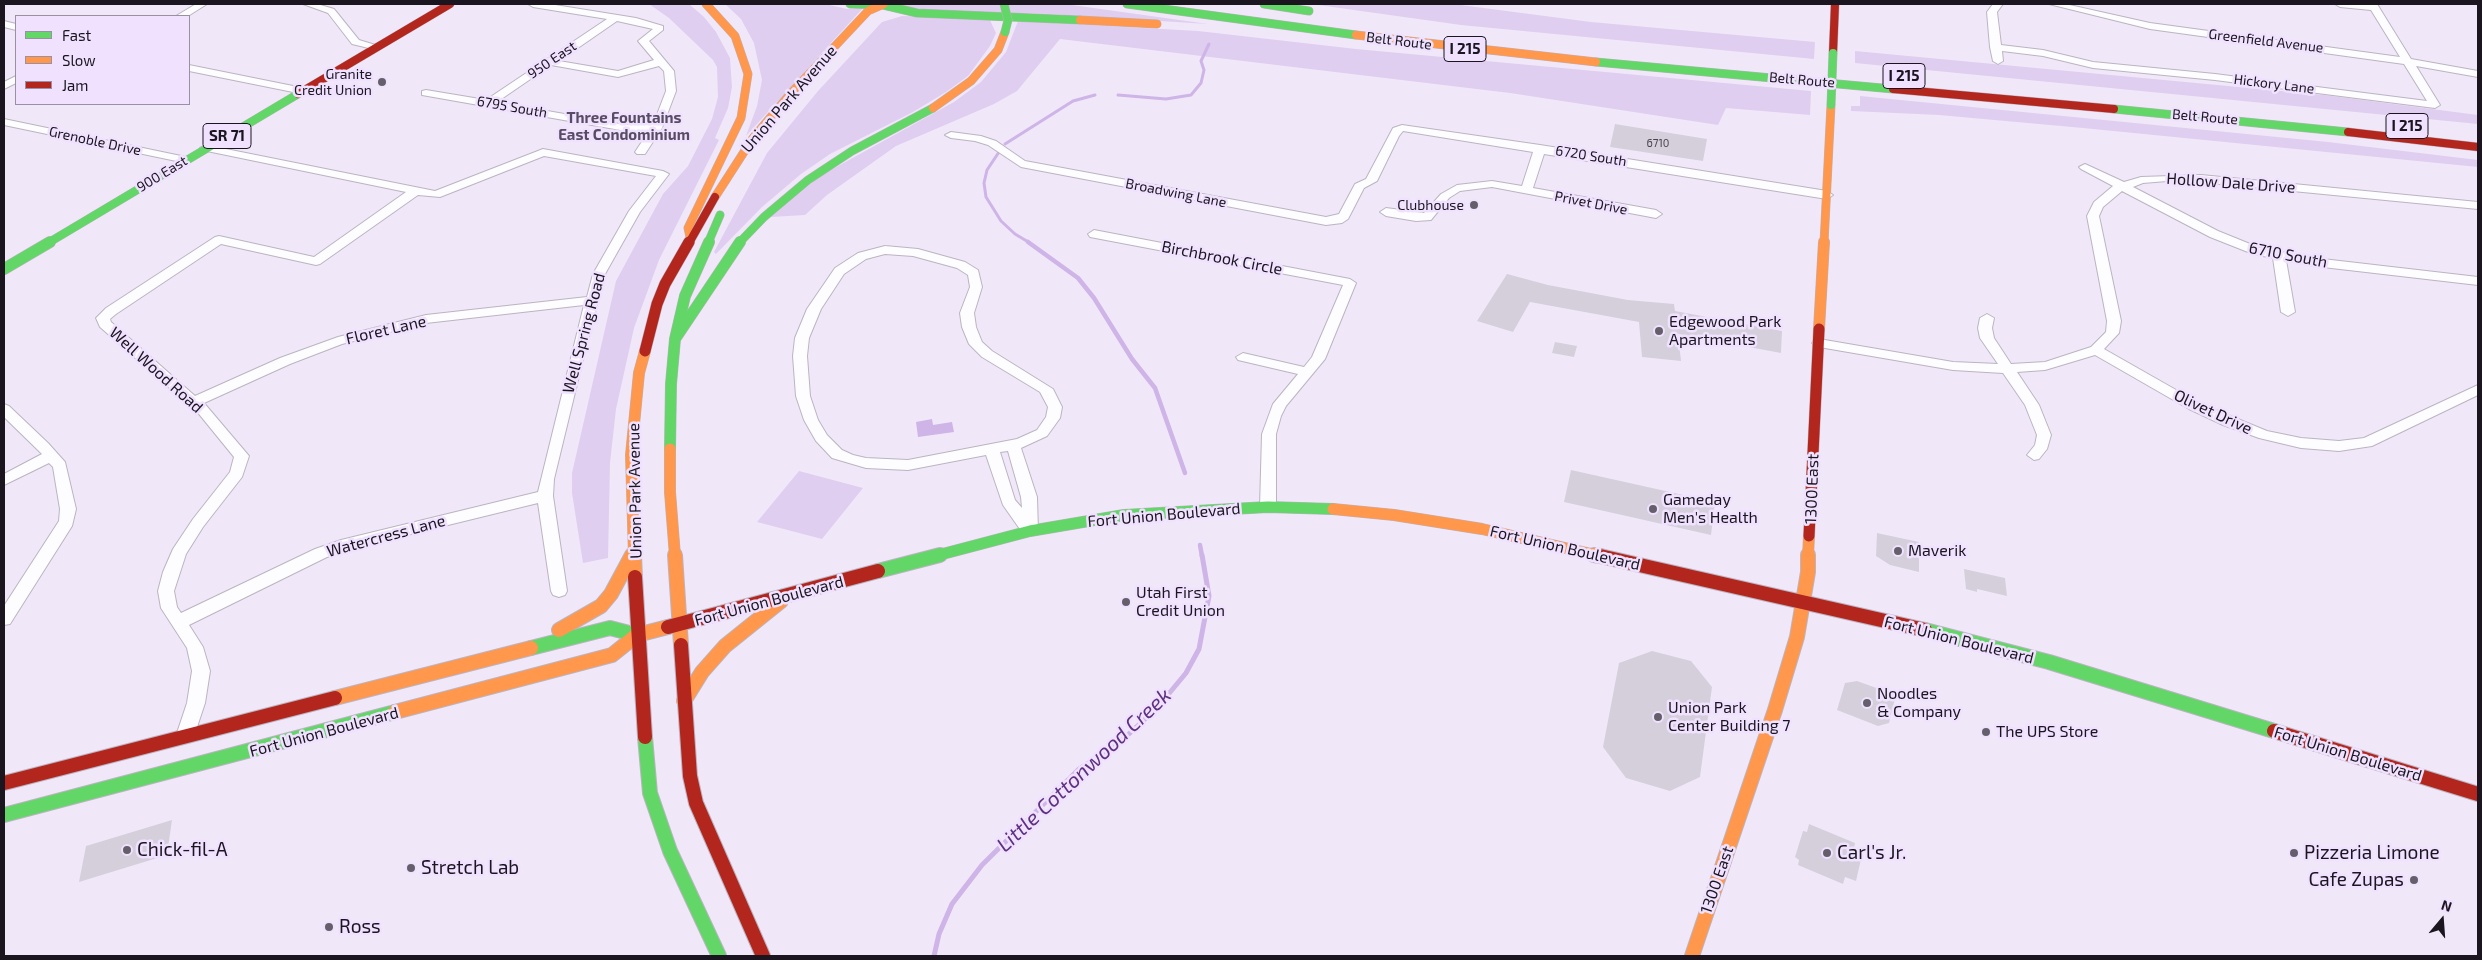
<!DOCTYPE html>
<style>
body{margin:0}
#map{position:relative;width:2482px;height:960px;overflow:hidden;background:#f0e8f9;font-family:"Exo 2",sans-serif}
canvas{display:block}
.frame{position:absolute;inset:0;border:5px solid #1a151f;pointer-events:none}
.legend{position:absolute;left:15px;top:15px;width:175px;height:90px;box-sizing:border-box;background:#f0e2ff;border:1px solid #9a90a5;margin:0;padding:6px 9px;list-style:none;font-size:15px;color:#1a151f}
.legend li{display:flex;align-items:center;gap:10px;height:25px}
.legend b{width:25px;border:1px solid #9a90a5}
.north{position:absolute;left:2417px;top:895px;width:50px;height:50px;-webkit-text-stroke:4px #f0e2ff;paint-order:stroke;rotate:18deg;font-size:14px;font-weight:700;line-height:20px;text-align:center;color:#1a151f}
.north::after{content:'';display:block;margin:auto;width:18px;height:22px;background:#1a151f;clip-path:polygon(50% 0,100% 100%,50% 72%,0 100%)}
</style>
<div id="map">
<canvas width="2482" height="960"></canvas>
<div class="frame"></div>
<ul class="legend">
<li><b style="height:6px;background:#63d668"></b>Fast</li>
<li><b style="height:6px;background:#ff974d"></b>Slow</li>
<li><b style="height:6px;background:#b3261e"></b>Jam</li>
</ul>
<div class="north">N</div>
</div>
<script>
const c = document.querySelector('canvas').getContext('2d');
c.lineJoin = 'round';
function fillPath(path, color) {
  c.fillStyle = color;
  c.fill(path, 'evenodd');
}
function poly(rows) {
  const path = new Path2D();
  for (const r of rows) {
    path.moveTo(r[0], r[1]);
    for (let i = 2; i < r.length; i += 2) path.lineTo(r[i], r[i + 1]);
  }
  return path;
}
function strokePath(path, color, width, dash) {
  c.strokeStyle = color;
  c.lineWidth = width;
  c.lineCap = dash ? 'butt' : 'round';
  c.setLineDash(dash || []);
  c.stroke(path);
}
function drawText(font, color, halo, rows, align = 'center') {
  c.font = font + ' "Exo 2",sans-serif';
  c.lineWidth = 5;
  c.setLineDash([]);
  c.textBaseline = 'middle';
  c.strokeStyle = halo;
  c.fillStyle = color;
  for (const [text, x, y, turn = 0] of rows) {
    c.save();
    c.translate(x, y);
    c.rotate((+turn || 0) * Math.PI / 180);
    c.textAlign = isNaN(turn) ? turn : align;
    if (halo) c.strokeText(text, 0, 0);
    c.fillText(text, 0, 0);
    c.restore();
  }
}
fillPath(poly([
 [649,4,689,4,704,17,716,32,730,58,732,87,728,108,715,138,719,140,659,260,634,328,616,409,610,463,608,558,583,563,572,493,572,473,616,281,663,194,688,166,712,119,718,97,717,67,713,60,669,18],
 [725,4,825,4,847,9,863,8,746,136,757,106,762,80,754,43,741,19],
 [900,4,1065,4,1208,24,1048,14,916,10,900,6],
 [1311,4,1453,4,1591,22,1815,42,1814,59,1461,25],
 [902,16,989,18,996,33,990,46,968,76,946,92,913,112,830,154,801,174,762,207,716,254,714,252,767,153,818,91,882,22],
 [1018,21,1198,31,1356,49,1811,91,1810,115,1726,108,1718,125,1510,93,1060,39,1017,91,994,104,896,146,827,195,805,215,771,217,820,176,954,102,981,82,1006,52],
 [1855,51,2324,95,2478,115,2478,124,1855,63],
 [1860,96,2328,142,2478,160,2478,167,2083,128,1939,115,1851,111,1851,106,1860,106],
 [799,471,863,488,822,539,757,522]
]), '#dfcef0');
fillPath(poly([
 [932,419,933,425,952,422,954,432,918,437,916,422]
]), '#ceb4e7');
strokePath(poly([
 [1118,95,1166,99,1191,95,1201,83,1204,70,1201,61,1209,44],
 [1005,144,1073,101,1095,95],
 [999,152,987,170,984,183,986,197,1001,221,1015,234,1030,243]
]), '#ceb4e7', 3);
strokePath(poly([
 [1028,242,1078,278,1094,298,1132,359,1155,388,1185,473],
 [1200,545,1202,556]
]), '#ceb4e7', 4.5);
strokePath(poly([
 [934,956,939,934,952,904,982,865,1079,769,1119,743,1157,708,1186,673,1199,649,1209,596,1202,555]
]), '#ceb4e7', 5);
fillPath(poly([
 [1615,124,1707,139,1703,161,1610,147],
 [1507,274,1548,285,1628,300,1674,304,1675,311,1782,331,1781,353,1678,334,1681,361,1642,357,1639,322,1530,302,1513,332,1477,321],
 [1555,342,1577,346,1574,357,1552,353],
 [1571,470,1715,502,1711,535,1564,502],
 [1877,533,1919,542,1919,572,1890,565,1876,556],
 [1964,569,2005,578,2007,596,1977,589,1977,592,1966,589],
 [1652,651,1691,661,1712,687,1700,777,1670,791,1626,778,1603,747,1619,663],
 [1857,681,1896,695,1889,723,1878,726,1837,710,1845,683],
 [172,820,167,855,79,882,86,846],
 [1809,824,1855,843,1853,852,1862,855,1856,881,1845,877,1843,884,1798,865,1799,860,1795,857,1803,831,1807,832]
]), '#d5cfdc');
const street = poly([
 [196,4,207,4,188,16,176,16,196,4],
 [303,4,317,4,334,9,359,40,382,47,377,50,352,44,328,13,303,4],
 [528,4,549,4,636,18,663,26,663,30,649,41,674,71,676,91,662,128,645,154,637,154,635,152,649,131,626,131,422,95,422,91,426,90,486,100,607,19,533,7,528,4],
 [617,21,653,29,638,41,654,60,618,71,559,61,617,21],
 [551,65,618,77,659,66,664,71,666,91,653,125,626,125,497,102,551,65],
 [1993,4,2003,4,1997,12,2001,45,2043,50,2093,62,2215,74,2427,101,2404,64,2150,29,2049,4,2065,4,2150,23,2400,57,2371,10,2340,7,2335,4,2377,4,2411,59,2478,71,2478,77,2416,66,2440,105,2435,108,2215,80,2093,68,2043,56,2002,51,2003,61,1998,64,1993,61,1990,47,1987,12,1993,4],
 [4,21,16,24,16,30,4,27,4,21],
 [189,65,303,88,308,91,303,94,189,71,189,65],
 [16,76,16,83,4,89,4,82,16,76],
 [4,119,186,157,192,160,186,163,4,125,4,119],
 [1402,125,1540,145,1827,191,1833,195,1827,199,1544,154,1533,188,1656,210,1662,214,1656,218,1492,187,1460,191,1449,198,1431,220,1416,221,1386,216,1380,212,1386,208,1424,213,1441,194,1457,185,1492,181,1522,186,1533,152,1403,131,1399,136,1377,181,1364,188,1348,219,1342,223,1326,225,1021,167,988,145,975,141,951,138,945,135,951,132,981,136,996,141,1025,161,1326,217,1339,214,1355,184,1366,179,1393,128,1402,125],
 [206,145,435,191,543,149,663,171,669,174,640,212,605,274,579,376,554,479,553,496,567,591,565,595,559,597,553,595,551,591,538,503,350,549,327,557,189,625,203,647,210,671,205,703,194,736,191,741,185,743,179,741,176,736,187,703,192,671,187,648,161,608,158,591,163,572,173,549,193,519,230,472,234,457,199,414,100,327,96,318,106,308,215,237,219,236,314,257,406,192,202,150,200,148,206,145],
 [544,156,656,176,629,211,593,274,587,297,426,315,338,337,280,358,195,396,111,322,110,319,116,314,221,244,316,265,320,264,418,195,440,197,544,156],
 [584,305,538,492,341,540,315,549,181,613,177,607,174,591,186,554,203,527,242,477,249,456,204,403,290,364,342,344,426,323,584,305],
 [2085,164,2124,182,2141,177,2201,175,2478,202,2478,209,2179,180,2143,183,2133,187,2218,231,2260,248,2314,258,2478,277,2478,285,2314,266,2286,260,2295,312,2288,316,2281,312,2273,258,2253,254,2210,237,2122,191,2103,207,2099,216,2121,321,2119,333,2104,349,2199,403,2267,431,2301,438,2339,441,2364,438,2478,385,2478,395,2372,446,2339,451,2301,448,2259,438,2223,425,2189,409,2095,355,2045,370,2017,372,2039,405,2051,435,2047,449,2039,459,2034,460,2027,455,2035,445,2037,435,2025,405,2003,373,1953,370,1819,347,1812,343,1819,339,1953,362,1998,364,1980,338,1978,328,1980,318,1987,314,1994,318,1992,328,1994,338,2011,364,2045,362,2091,347,2106,332,2107,321,2087,216,2094,202,2113,186,2081,169,2079,167,2085,164],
 [1094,230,1350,279,1356,283,1325,359,1286,406,1281,416,1276,434,1276,507,1273,511,1263,511,1260,507,1262,434,1273,404,1298,374,1238,360,1236,357,1243,353,1304,367,1312,357,1343,285,1090,237,1088,234,1094,230],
 [885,246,918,249,965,262,978,270,982,287,974,313,976,327,982,342,992,351,1053,389,1062,407,1060,418,1047,436,1021,448,1037,497,1038,531,1036,535,1024,535,1003,505,986,455,908,470,866,468,832,458,816,441,804,420,796,396,793,356,795,338,807,309,835,268,858,253,885,246],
 [885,254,913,256,957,268,968,275,970,287,960,313,962,327,969,344,982,357,1040,392,1048,407,1046,417,1037,430,1017,439,908,460,866,458,853,455,842,450,827,435,818,420,810,396,807,356,809,338,821,309,844,274,866,259,885,254],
 [1008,451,1021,497,1022,508,1015,500,1000,452,1008,451],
 [4,404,9,406,48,443,65,462,76,509,72,526,10,624,4,625,4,606,59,521,60,509,53,467,49,463,4,485,4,474,42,454,4,417,4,404]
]);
const fastFar2 = poly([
 [850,4,883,5,917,13,1080,20],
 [1127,4,1356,35],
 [1264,4,1309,11],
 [1596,62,1893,89],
 [2114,109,2348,132],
 [48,243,298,94],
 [708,243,720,215],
 [739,243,764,217,808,180,852,151,933,108]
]);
const fastFar1 = poly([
 [4,269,50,242],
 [675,339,740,242],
 [670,449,671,384,675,339,685,296,709,242],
 [935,556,1030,531,1124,515,1268,507,1333,509]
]);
const fast = poly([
 [878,571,940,555],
 [1925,630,2049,662,2274,731],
 [531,648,610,628,637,635],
 [645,737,650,793,670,851,719,956],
 [4,815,395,712]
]);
const slowFar2 = poly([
 [1080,20,1157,24],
 [1356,35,1596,62],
 [933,108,971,81,998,50,1005,32],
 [715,197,753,138,791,93,868,11,884,4],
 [690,237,688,228,741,118,748,74,735,36,706,4],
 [1824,243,1831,105]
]);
const slowFar1 = poly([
 [1819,329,1824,242],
 [670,449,670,492,675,556],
 [1333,509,1394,515,1482,529,1600,556],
 [631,556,634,551],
 [634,556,631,455,639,373,645,351],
 [1808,556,1809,536]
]);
const slow = poly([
 [634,555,635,577],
 [675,555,681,645],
 [1594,555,1600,556],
 [559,630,601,606,611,594,632,555],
 [335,698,531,648],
 [684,701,702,672,725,646,781,601],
 [395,712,612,655,637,635,668,627],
 [1692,956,1775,710,1797,637,1808,572,1808,555]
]);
const jamFar2 = poly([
 [1833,53,1835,4],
 [1893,89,2114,109],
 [298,94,450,4],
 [2348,132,2478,147],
 [689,243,715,197]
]);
const jamFar1 = poly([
 [645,351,657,304,665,284,689,242],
 [1809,536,1819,329]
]);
const jam = poly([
 [1600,556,1925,630],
 [635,577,645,737],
 [668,627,878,571],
 [681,645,690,776,696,803,763,956],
 [2274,731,2478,794],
 [4,783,335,698]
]);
strokePath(street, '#bbb4c1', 2);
strokePath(fastFar2, '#bbb4c1', 9);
strokePath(fastFar1, '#bbb4c1', 12);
strokePath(fast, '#bbb4c1', 16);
strokePath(slowFar2, '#bbb4c1', 9);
strokePath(slowFar1, '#bbb4c1', 12);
strokePath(slow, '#bbb4c1', 16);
strokePath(jamFar2, '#bbb4c1', 9);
strokePath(jamFar1, '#bbb4c1', 12);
strokePath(jam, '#bbb4c1', 16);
fillPath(street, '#fdfcfe');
strokePath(fastFar2, '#63d668', 8);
strokePath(fastFar1, '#63d668', 11);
strokePath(fast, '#63d668', 14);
strokePath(slowFar2, '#ff974d', 8);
strokePath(slowFar1, '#ff974d', 11);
strokePath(slow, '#ff974d', 14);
strokePath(jamFar2, '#b3261e', 8);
strokePath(jamFar1, '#b3261e', 11);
strokePath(jam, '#b3261e', 14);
const fastBridge = poly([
 [1004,4,1008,20,1005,32],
 [1831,105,1833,53]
]);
strokePath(fastBridge, '#bbb4c1', 9, []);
strokePath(fastBridge, '#63d668', 8);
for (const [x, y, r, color] of [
 [382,82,5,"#655f6b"],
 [1474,205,5,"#655f6b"],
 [1659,331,5,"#655f6b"],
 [1653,509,5,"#655f6b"],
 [1898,551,5,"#655f6b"],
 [1126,602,5,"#655f6b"],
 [1867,703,5,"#655f6b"],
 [1658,717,5,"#655f6b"],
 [1986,732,5,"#655f6b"],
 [127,850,5,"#655f6b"],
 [1827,853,5,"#655f6b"],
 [2294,853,5,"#655f6b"],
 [411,868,5,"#655f6b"],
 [2414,880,5,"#655f6b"],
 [329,927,5,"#655f6b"]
]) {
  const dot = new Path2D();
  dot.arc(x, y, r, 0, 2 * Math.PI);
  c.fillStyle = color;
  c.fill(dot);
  strokePath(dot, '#f0e2ff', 2);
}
drawText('11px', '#4a444f', null, [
 ["6710",1658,143]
]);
drawText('14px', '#1a151f', '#f0e2ff', [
 ["Belt Route",1399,41,7],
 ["Greenfield Avenue",2266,41,7],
 ["950 East",552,60,-34],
 ["Belt Route",1802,80,5],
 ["Hickory Lane",2274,84,7],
 ["6795 South",512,107,10],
 ["Belt Route",2205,117,5],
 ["Grenoble Drive",95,141,12],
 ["6720 South",1591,156,9],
 ["900 East",162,174,-31],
 ["Broadwing Lane",1176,193,11],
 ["Privet Drive",1591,203,11]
]);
drawText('14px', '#1a151f', '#f0e2ff', [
 ["Granite",372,74],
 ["Credit Union",372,90],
 ["Clubhouse",1464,205]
], 'right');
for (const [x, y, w] of [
 [1465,49,42],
 [1904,76,42],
 [2407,126,42],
 [227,136,48]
]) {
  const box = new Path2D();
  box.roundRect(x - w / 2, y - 12.5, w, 25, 4);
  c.fillStyle = '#f0e2ff';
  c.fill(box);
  strokePath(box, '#1a151f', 1);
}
drawText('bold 15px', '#1a151f', null, [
 ["I 215",1465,49],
 ["I 215",1904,76],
 ["I 215",2407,126],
 ["SR 71",227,136]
]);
drawText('bold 15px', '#584c64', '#f0e2ff', [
 ["Three Fountains",624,118],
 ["East Condominium",624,135]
]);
drawText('16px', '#1a151f', '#f0e2ff', [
 ["Union Park Avenue",789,99,-49],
 ["Hollow Dale Drive",2231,183,4],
 ["6710 South",2288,255,11],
 ["Birchbrook Circle",1222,258,11],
 ["Floret Lane",386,330,-13],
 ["Well Spring Road",584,333,-75],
 ["Well Wood Road",156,370,42],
 ["Olivet Drive",2213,412,25],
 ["1300 East",1812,489,-88],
 ["Union Park Avenue",635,491,-91],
 ["Fort Union Boulevard",1164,515,-5],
 ["Watercress Lane",386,536,-15],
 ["Fort Union Boulevard",1565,548,13],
 ["Fort Union Boulevard",769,601,-15],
 ["Fort Union Boulevard",1959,640,14],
 ["Fort Union Boulevard",324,732,-15],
 ["Fort Union Boulevard",2348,754,17],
 ["1300 East",1717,880,-71]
]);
drawText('16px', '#1a151f', '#f0e2ff', [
 ["Edgewood Park",1669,322],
 ["Apartments",1669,340],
 ["Gameday",1663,500],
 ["Men's Health",1663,518],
 ["Maverik",1908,551],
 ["Utah First",1136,593],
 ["Credit Union",1136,611],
 ["Noodles",1877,694],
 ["& Company",1877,712],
 ["Union Park",1668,708],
 ["Center Building 7",1668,726],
 ["The UPS Store",1996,732]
], 'left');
drawText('19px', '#1a151f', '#f0e2ff', [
 ["Chick-fil-A",137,850],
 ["Carl's Jr.",1837,853],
 ["Pizzeria Limone",2304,853],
 ["Stretch Lab",421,868],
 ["Cafe Zupas",2404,880,"right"],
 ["Ross",339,927]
], 'left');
drawText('italic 21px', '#5f3281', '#f0e2ff', [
 ["Little Cottonwood Creek",1084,770,-43]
]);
</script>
